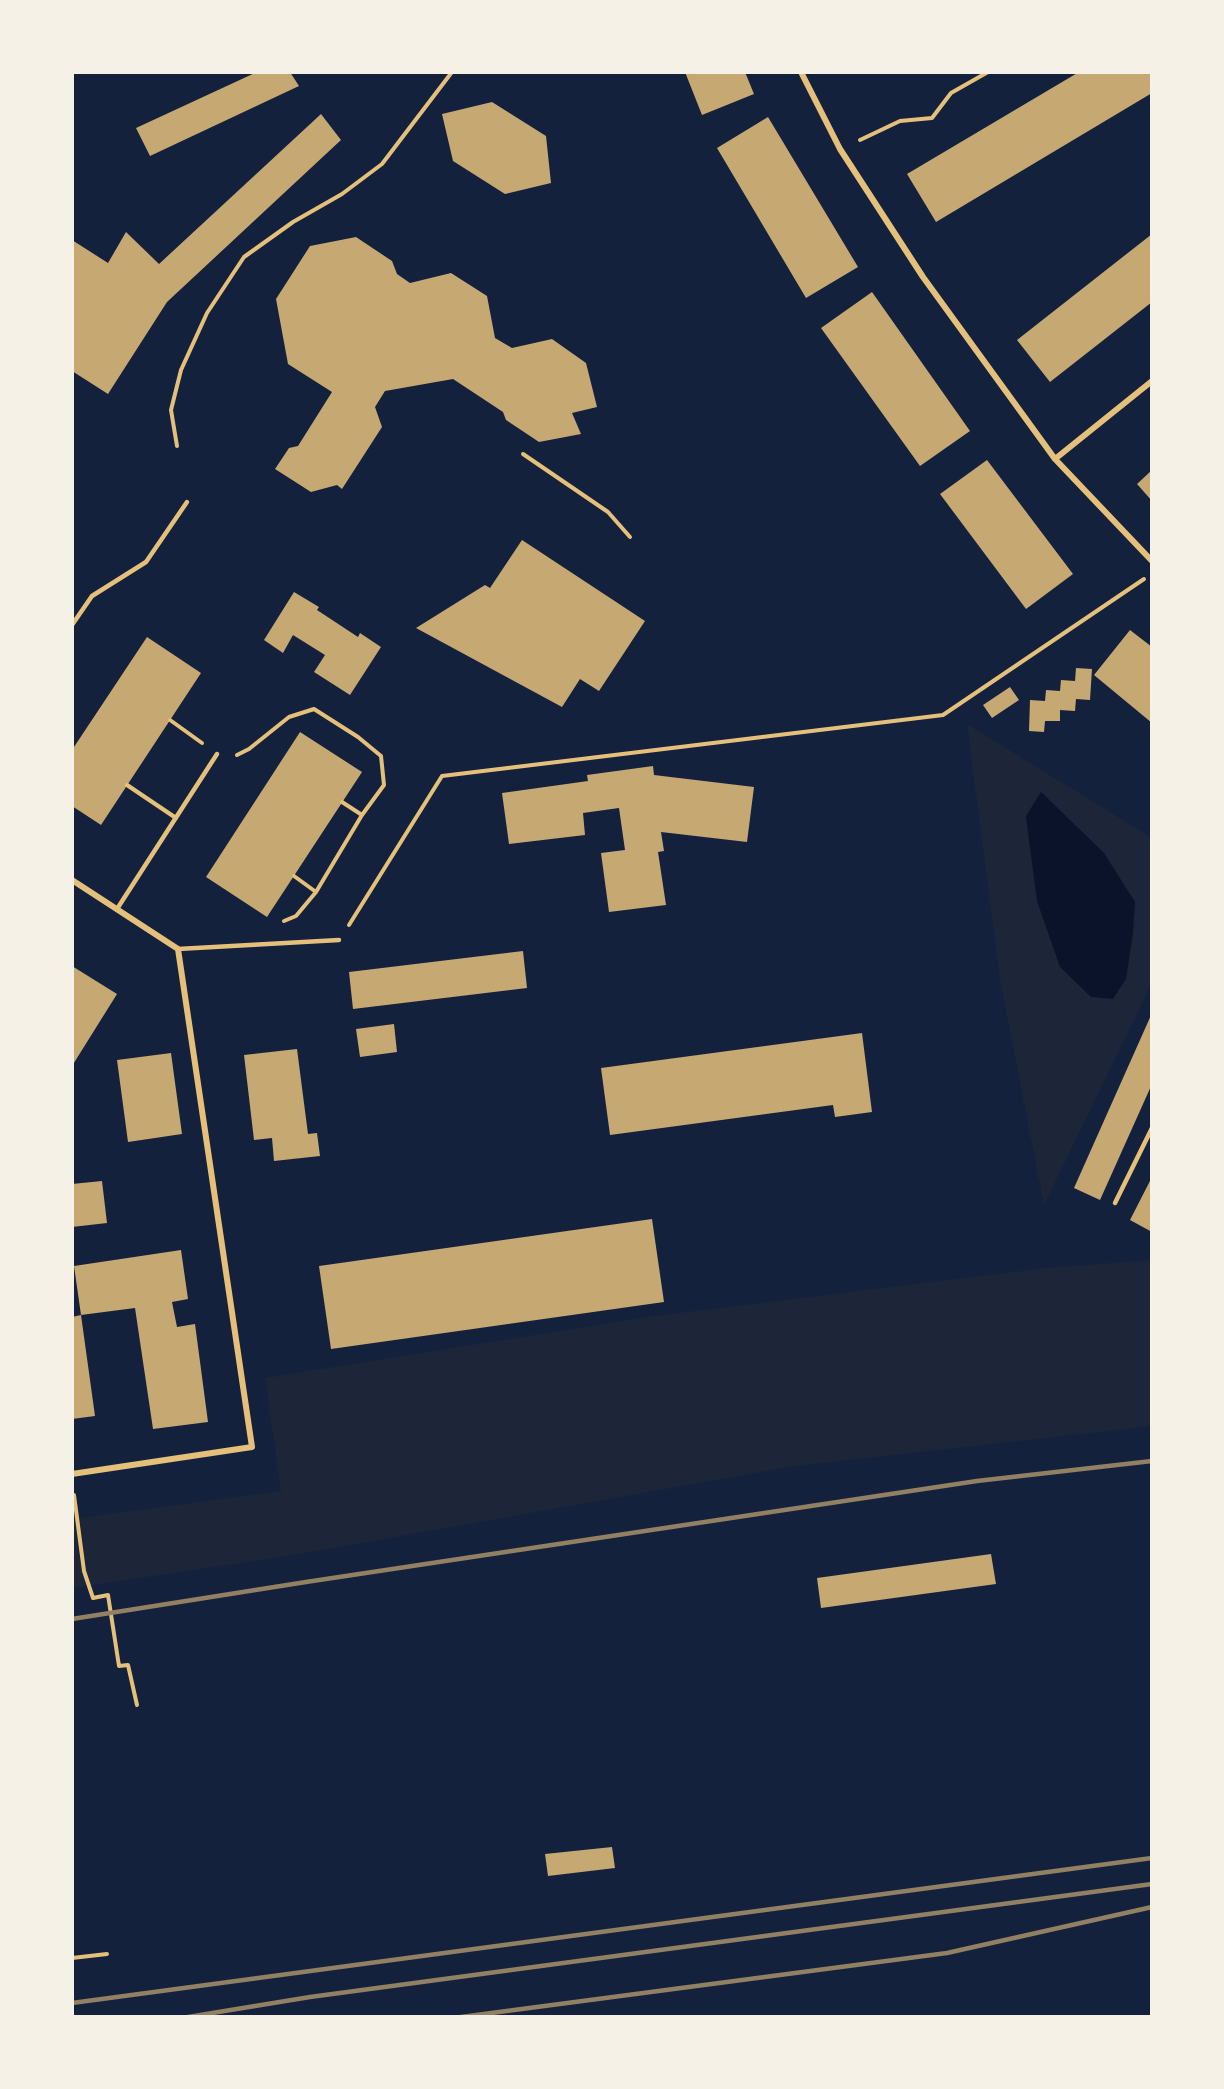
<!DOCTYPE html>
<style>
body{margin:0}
#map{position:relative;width:1224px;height:2089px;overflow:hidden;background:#14213d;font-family:"PT Serif",serif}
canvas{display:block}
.frame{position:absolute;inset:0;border:74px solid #f6f1e7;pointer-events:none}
</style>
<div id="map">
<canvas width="1224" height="2089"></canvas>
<div class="frame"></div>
</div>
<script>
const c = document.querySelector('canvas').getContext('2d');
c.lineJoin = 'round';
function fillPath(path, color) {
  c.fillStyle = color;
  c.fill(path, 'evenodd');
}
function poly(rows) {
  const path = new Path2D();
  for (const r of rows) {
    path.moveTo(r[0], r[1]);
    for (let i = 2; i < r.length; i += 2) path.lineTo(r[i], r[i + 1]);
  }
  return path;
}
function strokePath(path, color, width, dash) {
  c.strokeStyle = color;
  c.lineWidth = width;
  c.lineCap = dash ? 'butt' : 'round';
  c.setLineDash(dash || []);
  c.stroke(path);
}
fillPath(poly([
 [967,724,1152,838,1152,983,1044,1205,1000,979],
 [1041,792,1104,853,1037,901,1026,817],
 [1152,1260,1152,1426,795,1466,288,1556,72,1588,72,1519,281,1491,265,1378,654,1316,1047,1268]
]), '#1d2539');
fillPath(poly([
 [1041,792,1104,853,1135,902,1133,933,1126,979,1113,999,1091,997,1060,967,1037,901,1026,816]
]), '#0b132b');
fillPath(poly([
 [257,72,290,72,299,86,150,156,136,128],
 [685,72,745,72,754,94,702,115],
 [1079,72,1152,72,1152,93,936,222,907,174],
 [492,102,546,136,551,183,505,194,453,161,442,114],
 [321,114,341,140,167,302,108,394,72,371,72,240,108,263,126,232,159,264],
 [768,117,858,267,806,298,717,148],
 [1152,234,1152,302,1050,382,1017,340],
 [356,237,392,261,397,274,410,283,451,273,487,296,495,338,512,348,552,339,586,363,597,407,572,413,581,434,539,442,506,420,503,412,453,379,385,391,375,407,382,427,342,489,337,485,311,492,275,469,289,448,298,446,332,392,288,364,276,299,310,246],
 [872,292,970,431,920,466,821,328],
 [987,460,1073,574,1026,609,940,494],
 [1152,470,1152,501,1137,484],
 [522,540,645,621,599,691,580,679,562,707,416,628,485,585,490,588],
 [294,592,319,607,317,610,358,637,360,633,381,647,350,695,314,672,325,655,293,635,283,653,264,640],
 [1130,630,1152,647,1152,723,1094,675],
 [147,637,201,673,101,825,72,806,72,750],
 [1076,668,1092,669,1090,700,1076,699,1075,711,1060,710,1060,721,1045,721,1044,732,1029,731,1030,700,1045,701,1046,690,1060,691,1061,680,1075,681],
 [1010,687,1019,700,992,718,983,705],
 [300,732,362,772,267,917,206,877],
 [653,766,654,775,754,787,747,842,661,832,664,851,658,852,666,905,609,912,601,853,625,850,619,808,583,813,585,835,509,844,502,793,588,781,587,775],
 [523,951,527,988,353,1009,349,972],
 [72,966,117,994,72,1066],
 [1152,1013,1152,1084,1100,1200,1074,1188],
 [394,1024,397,1052,360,1057,356,1029],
 [862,1033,872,1112,835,1117,833,1105,610,1135,601,1068],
 [297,1049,308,1134,317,1133,320,1156,274,1161,272,1138,254,1140,244,1055],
 [171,1053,182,1134,128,1142,117,1060],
 [1152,1177,1152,1232,1130,1220],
 [102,1181,107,1223,72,1227,72,1184],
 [652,1219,664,1302,331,1349,319,1266],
 [181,1250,188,1299,172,1302,177,1327,195,1324,208,1422,153,1429,135,1308,81,1315,74,1266],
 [81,1315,95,1416,72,1419,72,1317],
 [991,1554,996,1584,821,1608,817,1578],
 [612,1847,615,1868,548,1876,545,1854]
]), '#c6a872');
strokePath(poly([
 [860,140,900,121,932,118,951,93,988,72],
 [177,446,171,410,181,370,207,313,244,257,293,222,342,194,382,164,452,72],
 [523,454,608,512,630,537],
 [170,720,202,743],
 [237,755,249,749,289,717,314,709,358,737,381,756,384,785,362,815],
 [294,876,316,892],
 [284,921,296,916,316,892,362,815,342,802],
 [349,925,442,776,943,715,1144,579],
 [74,1495,84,1571,93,1598,108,1595,119,1666,128,1665,137,1705],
 [72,1924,72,1929],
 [72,1958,107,1954]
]), '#e5c07b', 4);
strokePath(poly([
 [72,625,92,596,146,562,187,502],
 [127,785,176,818],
 [117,909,217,754],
 [178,949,339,940],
 [1115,1203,1152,1128]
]), '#e5c07b', 4.5);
strokePath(poly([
 [801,72,840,149,923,277,1055,459,1152,561],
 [1055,459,1152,381],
 [72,880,178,949,252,1447,72,1474]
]), '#e5c07b', 6);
strokePath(poly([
 [72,1619,306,1582,977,1481,1152,1461],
 [72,2003,1152,1858],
 [188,2017,310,1997,1152,1884],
 [461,2017,947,1953,1152,1907]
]), '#918062', 4.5);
</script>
